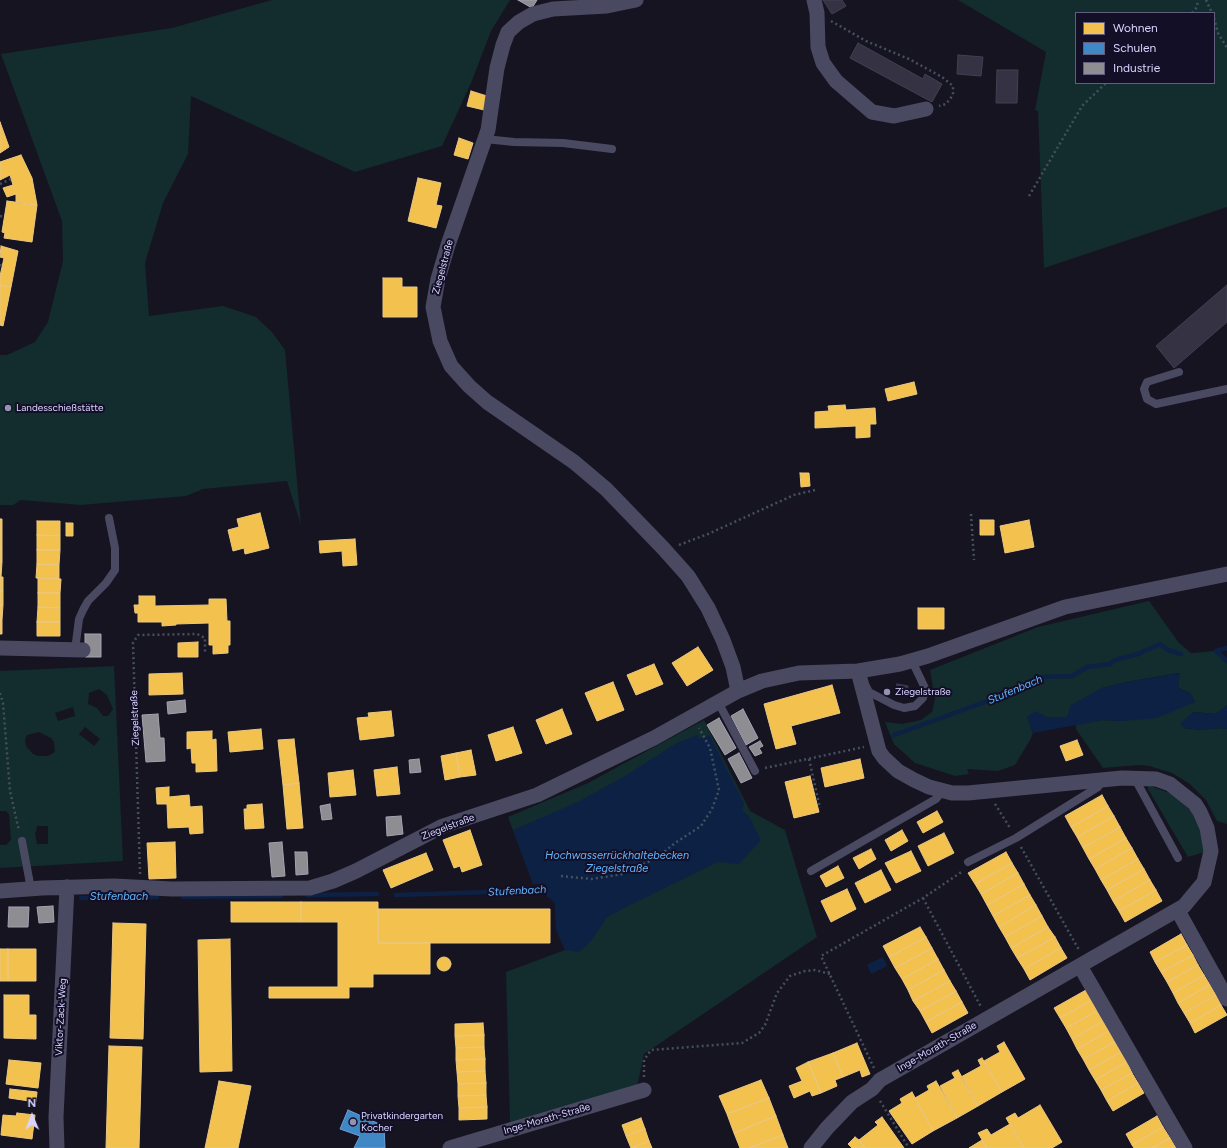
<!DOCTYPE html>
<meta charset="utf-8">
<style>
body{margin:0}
#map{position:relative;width:1227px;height:1148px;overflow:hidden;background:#161421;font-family:Figtree,sans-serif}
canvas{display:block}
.legend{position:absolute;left:1075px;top:12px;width:140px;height:72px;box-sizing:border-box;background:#130f26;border:1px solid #625e7d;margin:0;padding:5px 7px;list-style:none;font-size:12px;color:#d9d4ff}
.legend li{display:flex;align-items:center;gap:8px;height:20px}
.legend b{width:20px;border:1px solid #625e7d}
.north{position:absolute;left:12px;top:1096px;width:40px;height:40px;-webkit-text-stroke:3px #130f26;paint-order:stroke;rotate:359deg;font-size:11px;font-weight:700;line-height:16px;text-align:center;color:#d9d4ff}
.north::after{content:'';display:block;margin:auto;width:14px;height:18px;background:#d9d4ff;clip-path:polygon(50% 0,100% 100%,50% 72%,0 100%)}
</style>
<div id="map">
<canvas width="1227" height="1148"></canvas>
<ul class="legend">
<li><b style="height:11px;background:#f2c14e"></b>Wohnen</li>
<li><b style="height:11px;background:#3f88c5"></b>Schulen</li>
<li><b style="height:11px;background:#8d8d92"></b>Industrie</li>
</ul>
<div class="north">N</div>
</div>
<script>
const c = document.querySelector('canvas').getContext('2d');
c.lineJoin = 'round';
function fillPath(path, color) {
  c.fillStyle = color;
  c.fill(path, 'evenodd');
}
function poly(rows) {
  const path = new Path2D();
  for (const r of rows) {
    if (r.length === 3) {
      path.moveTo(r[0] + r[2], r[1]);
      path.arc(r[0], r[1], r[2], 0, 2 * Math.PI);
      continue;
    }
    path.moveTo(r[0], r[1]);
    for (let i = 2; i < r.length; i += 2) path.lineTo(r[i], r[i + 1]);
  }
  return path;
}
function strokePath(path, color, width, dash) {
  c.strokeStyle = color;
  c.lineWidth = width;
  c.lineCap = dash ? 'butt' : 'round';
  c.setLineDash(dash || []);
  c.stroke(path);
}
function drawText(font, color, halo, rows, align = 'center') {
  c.font = font + ' Figtree,sans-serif';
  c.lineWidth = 4;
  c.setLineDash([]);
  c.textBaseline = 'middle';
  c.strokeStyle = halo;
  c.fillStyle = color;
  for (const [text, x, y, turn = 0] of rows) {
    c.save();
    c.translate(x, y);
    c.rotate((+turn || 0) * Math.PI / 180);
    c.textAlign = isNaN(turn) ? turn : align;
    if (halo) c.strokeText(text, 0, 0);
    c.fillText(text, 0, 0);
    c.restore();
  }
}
fillPath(poly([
 [272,0,510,0,491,31,471,83,442,146,355,172,191,96,188,154,163,203,145,263,149,316,223,306,256,317,272,332,285,350,301,525,287,481,203,489,186,496,81,505,21,500,13,505,0,505,0,355,7,355,35,342,48,322,63,261,62,221,1,54,172,28],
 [958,0,1227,0,1227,207,1044,268,1038,111,1035,110,1046,52],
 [1076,13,1214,13,1214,83,1076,83],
 [1149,601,1179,643,1191,653,1216,651,1227,658,1227,705,1216,714,1193,712,1184,728,1201,730,1221,728,1227,729,1227,824,1217,821,1206,800,1190,784,1172,773,1149,766,1139,765,1103,768,1076,729,1076,724,1103,720,1123,721,1195,702,1190,693,1178,688,1179,673,1126,682,1102,688,1067,717,1027,717,1033,733,1030,740,1015,765,998,771,967,769,969,774,955,776,915,763,894,744,885,722,902,724,921,720,932,712,935,699,930,670,1038,627],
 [114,666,123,861,0,868,0,845,6,845,11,840,9,814,6,811,0,811,0,671],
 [99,689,107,695,113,709,108,716,103,716,97,708,88,704,89,693],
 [73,707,75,716,58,721,55,713],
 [85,727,100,739,94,746,79,734],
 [39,732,51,738,54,742,55,752,48,756,38,756,33,754,26,746,25,740,27,735],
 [37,826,48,826,48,844,37,844,35,832,36,832],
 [704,720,750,811,785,830,817,937,644,1054,637,1087,510,1123,506,972,565,950,556,929,555,904,552,884,533,884,508,817,588,783],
 [1148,785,1172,794,1191,811,1200,830,1205,852,1188,857,1148,789]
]), '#132c2d');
fillPath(poly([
 [1180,673,1178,688,1190,693,1195,702,1157,718,1123,721,1103,720,1033,733,1027,717,1035,711,1047,717,1067,717,1071,705,1102,688,1126,682],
 [1227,705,1227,729,1221,728,1201,730,1184,728,1180,724,1193,712,1216,714],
 [697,735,698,739,710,736,744,803,742,811,748,815,761,840,739,864,718,862,630,905,607,917,592,940,579,952,565,950,556,929,555,904,549,897,547,897,546,884,533,884,513,830,578,802,625,776,677,743],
 [883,957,887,966,871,974,867,965]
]), '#0d2144');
const homes = poly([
 [471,91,487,96,484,110,467,106,471,91],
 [0,122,9,147,0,153,0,122],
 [459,138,473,143,468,159,454,155,459,138],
 [21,155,32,178,37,205,16,203,16,194,7,197,3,188,13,185,10,175,0,180,0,162,21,155],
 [418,178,441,183,436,205,442,206,436,228,408,221,418,178],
 [7,201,37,205,32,242,4,238,5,233,2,232,7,201],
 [1,246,18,251,11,287,0,285,0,276,4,258,0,257,1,246],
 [383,278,402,278,402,287,417,287,417,317,383,317,383,278],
 [0,285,11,287,3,326,0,325,0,285],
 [914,382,917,394,888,401,885,389,914,382],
 [845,405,846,410,875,408,876,424,870,424,870,437,856,438,856,426,815,428,815,412,829,411,828,406,845,405],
 [800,473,809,473,810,486,801,487,800,473],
 [260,513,269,548,245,554,244,548,233,551,228,530,239,527,237,519,260,513],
 [0,519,2,519,2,534,0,534,0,519],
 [980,520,994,520,994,535,980,535,980,520],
 [1029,520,1034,547,1005,553,1000,526,1029,520],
 [37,521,60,521,60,536,37,535,37,521],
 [66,523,73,523,73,536,66,536,66,523],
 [0,534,2,534,2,548,0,548,0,534],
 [37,535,60,536,60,550,37,550,37,535],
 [355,539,357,565,343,566,342,551,320,553,319,541,355,539],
 [0,548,2,548,2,562,0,562,0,548],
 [37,550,60,550,59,565,37,564,37,550],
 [0,562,2,562,1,577,0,577,0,562],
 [37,564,59,565,59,579,36,578,37,564],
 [0,577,3,577,3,591,0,591,0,577],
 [38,578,61,579,60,593,38,593,38,578],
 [0,591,3,591,3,605,0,605,0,591],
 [38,593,60,593,60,608,38,607,38,593],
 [139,596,155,596,155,606,209,605,209,599,226,599,227,621,230,621,230,645,228,645,228,653,213,654,213,645,209,645,209,623,176,624,176,625,162,626,162,622,138,622,138,613,135,613,134,605,139,605,139,596],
 [0,605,3,605,2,620,0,620,0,605],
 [38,607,60,608,60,622,37,622,38,607],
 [918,608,944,608,944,629,918,629,918,608],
 [0,620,2,620,2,634,0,634,0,620],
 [37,622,60,622,60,636,37,636,37,622],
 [198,642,198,657,178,657,178,643,198,642],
 [698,647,713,670,687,686,672,663,698,647],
 [654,664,663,684,636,695,627,675,654,664],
 [182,673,183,694,149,695,149,674,182,673],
 [613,682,624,710,597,721,585,693,613,682],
 [832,685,840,713,791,726,796,744,776,749,764,704,832,685],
 [562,709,572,734,546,744,536,720,562,709],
 [391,711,394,736,360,740,357,718,369,717,368,713,391,711],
 [513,727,522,753,496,761,488,735,513,727],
 [261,729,263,749,230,752,228,732,261,729],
 [212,731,212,740,216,739,217,771,196,772,196,763,192,763,191,748,187,749,187,732,212,731],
 [294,739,299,783,283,785,278,740,294,739],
 [1077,740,1083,755,1066,761,1060,746,1077,740],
 [471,750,476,775,460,777,456,753,471,750],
 [456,753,460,777,445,780,441,756,456,753],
 [860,759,864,778,825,787,821,768,860,759],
 [397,767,400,794,377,796,374,770,397,767],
 [353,770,356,795,330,797,328,773,353,770],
 [810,776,819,812,794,818,785,782,810,776],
 [299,783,303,828,287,829,283,785,299,783],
 [169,787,169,797,189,795,190,807,202,806,203,833,190,834,189,827,168,828,167,804,157,804,156,788,169,787],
 [1102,795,1108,806,1071,827,1065,816,1102,795],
 [262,804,264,828,245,829,244,809,247,809,247,805,262,804],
 [1108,806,1114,816,1077,837,1071,827,1108,806],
 [937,811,943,822,923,833,917,822,937,811],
 [1114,816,1120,827,1083,848,1077,837,1114,816],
 [1120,827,1126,838,1089,859,1083,848,1120,827],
 [470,830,482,865,462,872,460,866,454,868,443,840,470,830],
 [902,830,908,841,891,851,885,840,902,830],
 [944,833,954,853,928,866,918,846,944,833],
 [1126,838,1132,848,1095,869,1089,859,1126,838],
 [175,842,176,878,149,879,147,843,175,842],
 [1132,848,1138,859,1101,880,1095,869,1132,848],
 [871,849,876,859,859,869,853,858,871,849],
 [911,851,921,871,896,883,885,863,911,851],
 [1006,852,1012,863,975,884,968,873,1006,852],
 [426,853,433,870,391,888,383,870,426,853],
 [1138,859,1144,869,1107,890,1101,880,1138,859],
 [1012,863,1018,873,981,894,975,884,1012,863],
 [838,866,844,878,826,887,820,876,838,866],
 [1144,869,1150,880,1113,901,1107,890,1144,869],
 [881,870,891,890,865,903,855,883,881,870],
 [1018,873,1024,884,987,905,981,894,1018,873],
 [1150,880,1156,890,1119,911,1113,901,1150,880],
 [1024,884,1030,895,993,916,987,905,1024,884],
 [847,889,856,909,831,922,821,901,847,889],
 [1156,890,1162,901,1125,922,1119,911,1156,890],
 [1030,895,1036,905,999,927,993,916,1030,895],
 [231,902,301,902,301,922,231,922,231,902],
 [301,902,378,902,378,943,430,943,430,974,373,974,373,987,349,987,349,998,269,998,269,987,338,987,338,922,301,922,301,902],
 [1036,905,1042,916,1005,937,999,927,1036,905],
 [378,909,550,909,550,943,378,943,378,909],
 [1042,916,1048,927,1011,948,1005,937,1042,916],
 [113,923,146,924,143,1039,110,1038,113,923],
 [920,927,926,937,889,957,883,946,920,927],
 [1048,927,1055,937,1017,958,1011,948,1048,927],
 [1181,934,1187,945,1155,962,1150,952,1181,934],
 [926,937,932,948,895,968,889,957,926,937],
 [1055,937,1061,948,1024,969,1017,958,1055,937],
 [230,939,232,1071,200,1072,198,940,230,939],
 [1187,945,1193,955,1161,972,1155,962,1187,945],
 [932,948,938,959,902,979,895,968,932,948],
 [1061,948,1067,958,1030,980,1024,969,1061,948],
 [0,949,8,949,8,981,0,981,0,949],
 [8,949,36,949,36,981,8,981,8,949],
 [1193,955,1198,965,1167,982,1161,972,1193,955],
 [444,964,7],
 [938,959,944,970,908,990,902,979,938,959],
 [1198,965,1204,975,1173,993,1167,982,1198,965],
 [944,970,950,981,913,1001,908,990,944,970],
 [1204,975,1210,985,1178,1003,1173,993,1204,975],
 [950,981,956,991,920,1011,913,1001,950,981],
 [1210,985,1216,995,1184,1013,1178,1003,1210,985],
 [1086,990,1092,1000,1060,1018,1054,1008,1086,990],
 [956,991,962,1002,926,1022,920,1011,956,991],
 [4,995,29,995,29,1015,36,1015,36,1039,4,1038,4,995],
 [1216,995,1221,1005,1190,1023,1184,1013,1216,995],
 [1092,1000,1097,1011,1066,1028,1060,1018,1092,1000],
 [962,1002,968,1013,932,1033,926,1022,962,1002],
 [1221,1005,1227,1015,1195,1033,1190,1023,1221,1005],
 [1097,1011,1103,1021,1072,1039,1066,1028,1097,1011],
 [1103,1021,1109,1031,1077,1049,1072,1039,1103,1021],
 [483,1023,484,1035,455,1036,455,1024,483,1023],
 [1109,1031,1115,1042,1083,1059,1077,1049,1109,1031],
 [484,1035,484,1047,456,1048,455,1036,484,1035],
 [1004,1042,1025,1079,1002,1092,984,1061,1000,1052,997,1046,1004,1042],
 [1115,1042,1121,1052,1089,1070,1083,1059,1115,1042],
 [857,1043,870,1074,862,1077,860,1070,843,1077,833,1053,857,1043],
 [109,1046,142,1047,139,1148,106,1148,109,1046],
 [484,1047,485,1059,456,1060,456,1048,484,1047],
 [1121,1052,1127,1062,1095,1080,1089,1070,1121,1052],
 [833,1053,843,1077,835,1080,837,1086,821,1093,808,1062,833,1053],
 [982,1058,1002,1092,978,1106,961,1077,981,1066,978,1060,982,1058],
 [485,1059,485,1071,457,1072,456,1060,485,1059],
 [9,1060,41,1063,38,1088,6,1084,9,1060],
 [808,1062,821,1093,812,1096,810,1091,794,1098,789,1086,802,1081,796,1068,808,1062],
 [1127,1062,1132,1073,1101,1090,1095,1080,1127,1062],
 [958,1070,978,1106,957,1118,940,1086,955,1078,952,1073,958,1070],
 [485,1071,486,1083,458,1084,457,1072,485,1071],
 [1132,1073,1138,1083,1107,1101,1101,1090,1132,1073],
 [761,1080,769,1098,727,1114,719,1096,761,1080],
 [219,1081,251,1086,238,1148,205,1148,219,1081],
 [936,1081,957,1118,933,1131,915,1098,929,1090,927,1086,936,1081],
 [486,1083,486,1095,458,1096,458,1084,486,1083],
 [1138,1083,1144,1093,1113,1111,1107,1101,1138,1083],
 [10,1089,37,1092,36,1102,9,1098,10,1089],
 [912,1092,933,1131,912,1144,889,1111,902,1103,900,1099,912,1092],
 [486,1095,487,1107,459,1108,458,1096,486,1095],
 [769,1098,776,1116,734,1133,727,1114,769,1098],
 [1040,1105,1062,1142,1052,1148,1024,1148,1006,1118,1015,1113,1018,1118,1040,1105],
 [487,1107,487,1119,459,1120,459,1108,487,1107],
 [17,1113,35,1115,32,1139,1,1135,3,1115,16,1116,17,1113],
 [776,1116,783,1135,749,1148,740,1148,734,1133,776,1116],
 [1157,1116,1163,1127,1132,1145,1126,1134,1157,1116],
 [882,1117,904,1148,865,1148,859,1140,878,1125,875,1122,882,1117],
 [641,1118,645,1129,626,1136,622,1125,641,1118],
 [1010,1124,1024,1148,987,1148,978,1133,987,1129,991,1135,1010,1124],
 [1163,1127,1170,1138,1152,1148,1134,1148,1132,1145,1163,1127],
 [645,1129,649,1141,631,1148,626,1136,645,1129],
 [783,1135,788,1148,749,1148,783,1135],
 [855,1137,859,1140,865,1148,852,1148,848,1144,855,1137],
 [1170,1138,1176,1148,1152,1148,1170,1138],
 [982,1140,987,1148,969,1148,982,1140],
 [649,1141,652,1148,631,1148,649,1141]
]);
fillPath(homes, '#f2c14e');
strokePath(homes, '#eac783', 1);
const schools = poly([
 [348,1110,384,1126,385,1148,354,1148,360,1136,340,1129,348,1110]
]);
fillPath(schools, '#3f88c5');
strokePath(schools, '#6d9fd6', 1);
const industry = poly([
 [518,0,537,0,532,8,518,0],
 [85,634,101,634,101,657,85,657,85,634],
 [185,700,186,712,168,714,167,702,185,700],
 [743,709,758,738,746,745,731,716,743,709],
 [158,714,160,738,164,738,165,761,146,762,142,715,158,714],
 [719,718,736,748,725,755,707,725,719,718],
 [760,741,763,746,759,748,762,753,755,756,749,747,760,741],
 [739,753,752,778,741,783,728,759,739,753],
 [419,759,421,772,410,773,409,760,419,759],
 [330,804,332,819,322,820,320,806,330,804],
 [401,816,403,834,387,836,386,817,401,816],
 [282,842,285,876,272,877,269,843,282,842],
 [295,852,307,852,308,874,296,875,295,852],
 [53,906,54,922,39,923,37,907,53,906],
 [9,907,29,907,28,927,8,927,9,907]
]);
fillPath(industry, '#8d8d92');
strokePath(industry, '#a4a2b3', 1);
strokePath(poly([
 [1216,651,1227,661],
 [1216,651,1227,648],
 [894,735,1007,694,1029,686,1043,677,1072,676,1087,667,1110,664,1115,660,1138,654,1160,644,1168,650,1181,654],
 [307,895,377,894],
 [396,895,551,890],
 [183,897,281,896],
 [81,898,157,897]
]), '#0d2144', 4.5);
const building = poly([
 [823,0,842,0,846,6,832,14,823,0],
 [858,43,923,79,925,74,942,84,932,102,850,58,858,43],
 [958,55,983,57,981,76,957,74,958,55],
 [997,70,1018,70,1017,103,996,103,997,70],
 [1227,285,1227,322,1174,368,1156,346,1227,285],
 [897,684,908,686,907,694,896,691,897,684]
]);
fillPath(building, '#343243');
strokePath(building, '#433f54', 1);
strokePath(poly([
 [1206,0,1212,13],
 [1192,13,1197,7,1198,0],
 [1214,18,1218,33,1227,48],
 [831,21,866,41,909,59,942,77,953,86,953,95,946,104,939,106],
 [0,184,11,179],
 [1029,196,1082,106,1106,83],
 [0,216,4,217],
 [0,265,3,266],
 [971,514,974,560],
 [679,545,708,534,794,495,815,490],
 [0,693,3,703,10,791,19,831],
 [809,759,820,808],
 [765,768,864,747],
 [995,804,1010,828],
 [1021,847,1079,950],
 [140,874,133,643,138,635,197,634,205,638,205,654],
 [561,876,592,879,623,874,658,857,675,843,701,826,712,809,719,790,710,748,699,728],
 [923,898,981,1007],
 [874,1068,821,956,923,898,963,871],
 [644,1077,644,1060,651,1050,742,1043,759,1033,765,1025,777,993,790,976,805,971,815,970,830,974],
 [880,1101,909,1148]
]), '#44505f', 2.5, [2, 3]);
strokePath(poly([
 [485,139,514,142,563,143,612,149],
 [1179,372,1147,382,1144,389,1147,399,1156,404,1227,389],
 [75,650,79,619,83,610,88,601,106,583,115,570,115,548,109,518],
 [866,686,869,692,894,705,904,708,915,706,923,698,925,688,912,661],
 [718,702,755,771],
 [1134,777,1178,858],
 [22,841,31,889],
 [968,862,1016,838,1098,787,1102,781],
 [811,871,936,799,942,791]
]), '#4a4962', 8);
strokePath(poly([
 [636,0,607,6,553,9,533,14,519,22,508,32,503,45,497,68,488,130,448,245,438,279,433,307,440,341,451,366,469,386,487,402,574,462,606,489,663,548,688,576,708,608,723,640,733,667,738,691],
 [814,0,817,13,818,47,823,63,836,81,872,112,894,116,926,109],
 [0,648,83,650],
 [0,891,42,888,114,886,172,889,310,888,333,881,356,871,443,826,537,795,654,738,738,691,762,681,799,673,858,671,900,664,928,656,1065,607,1227,574],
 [1178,911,1227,999],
 [1080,966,1185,1148],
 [57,1148,56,1117,67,887],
 [450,1148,644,1090],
 [811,1148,827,1128,852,1102,872,1089,880,1080,1184,906,1204,882,1211,851,1207,828,1200,812,1195,804,1170,784,1156,779,1122,778,968,793,952,793,929,787,914,780,898,771,884,758,879,751,858,671]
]), '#4a4962', 15);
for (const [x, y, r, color] of [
 [8,408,4,"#9591b1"],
 [887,692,4,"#9591b1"],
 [353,1122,4,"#9591b1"]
]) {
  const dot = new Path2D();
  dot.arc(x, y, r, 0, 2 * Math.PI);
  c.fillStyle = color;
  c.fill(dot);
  strokePath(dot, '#130f26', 1.5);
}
drawText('10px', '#d9d4ff', '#130f26', [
 ["Ziegelstraße",443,267,-75],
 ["Ziegelstraße",135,718,-92],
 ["Ziegelstraße",448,827,-21],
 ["Viktor-Zack-Weg",61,1017,-87],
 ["Inge-Morath-Straße",937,1047,-30],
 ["Inge-Morath-Straße",547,1119,-16]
]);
drawText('10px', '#d9d4ff', '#130f26', [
 ["Landesschießstätte",16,408],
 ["Ziegelstraße",895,692],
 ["Privatkindergarten",361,1116],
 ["Kocher",361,1128]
], 'left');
drawText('italic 11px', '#62b6ff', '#130f26', [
 ["Stufenbach",1015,690,-23],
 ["Hochwasserrückhaltebecken",617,856],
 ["Ziegelstraße",617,869],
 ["Stufenbach",517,891,-3],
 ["Stufenbach",119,897]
]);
</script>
